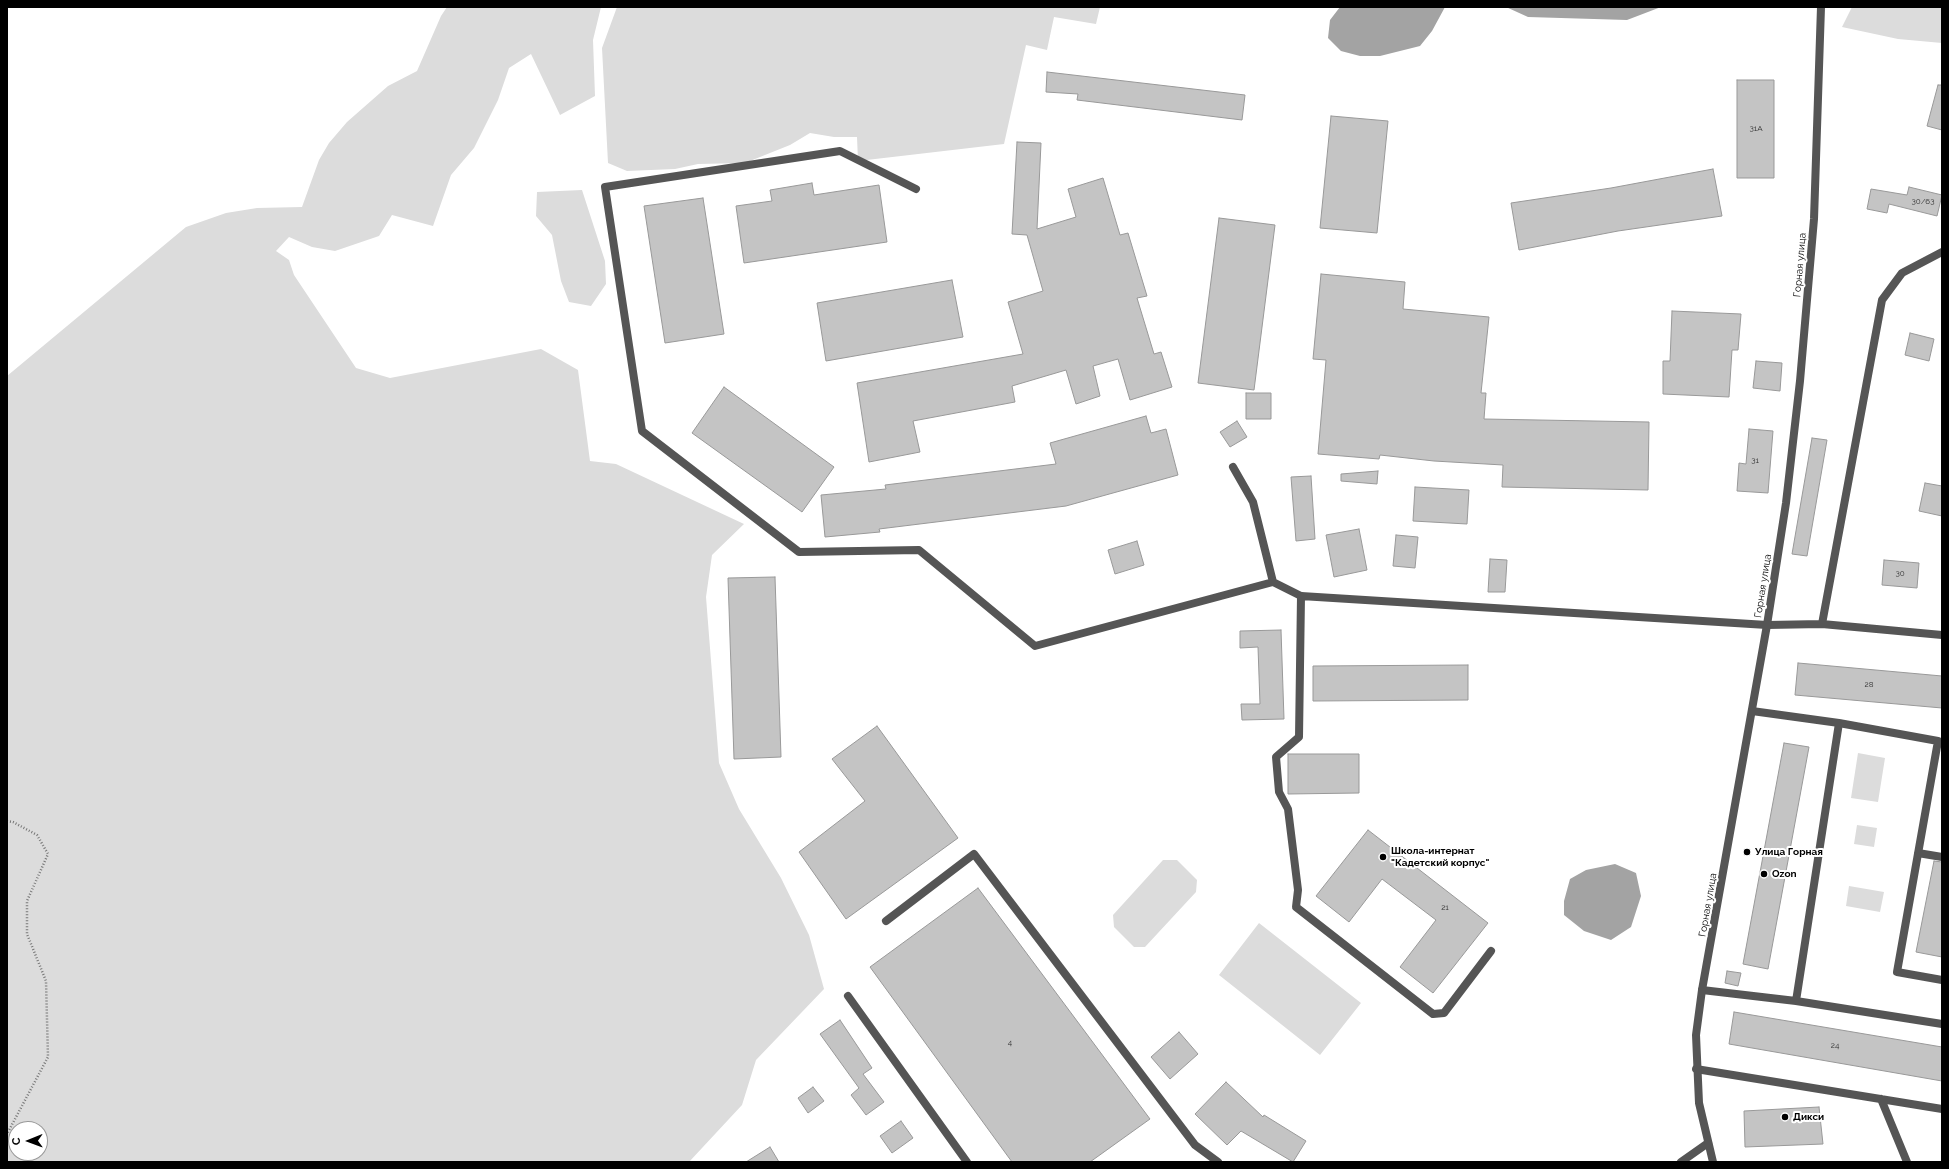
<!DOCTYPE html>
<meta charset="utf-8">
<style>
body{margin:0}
#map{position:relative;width:1949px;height:1169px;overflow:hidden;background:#fff;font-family:Raleway,sans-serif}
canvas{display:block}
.frame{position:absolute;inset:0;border:8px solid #000;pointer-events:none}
.north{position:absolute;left:8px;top:1121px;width:40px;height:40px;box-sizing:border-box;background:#fff;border:1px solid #999;border-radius:50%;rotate:269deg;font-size:11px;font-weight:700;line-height:16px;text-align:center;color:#000}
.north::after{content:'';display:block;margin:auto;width:14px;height:18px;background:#000;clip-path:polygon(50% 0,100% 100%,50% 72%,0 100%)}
</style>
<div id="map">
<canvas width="1949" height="1169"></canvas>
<div class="frame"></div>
<div class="north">С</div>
</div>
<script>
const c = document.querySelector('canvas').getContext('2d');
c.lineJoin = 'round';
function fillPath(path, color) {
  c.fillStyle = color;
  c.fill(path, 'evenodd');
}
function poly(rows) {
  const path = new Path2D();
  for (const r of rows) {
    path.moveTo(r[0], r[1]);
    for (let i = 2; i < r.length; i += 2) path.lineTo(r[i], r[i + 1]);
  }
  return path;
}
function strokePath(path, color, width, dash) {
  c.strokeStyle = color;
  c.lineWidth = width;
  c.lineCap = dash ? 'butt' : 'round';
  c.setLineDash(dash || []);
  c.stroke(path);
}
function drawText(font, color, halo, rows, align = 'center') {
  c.font = font + ' Raleway,sans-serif';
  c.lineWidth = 4;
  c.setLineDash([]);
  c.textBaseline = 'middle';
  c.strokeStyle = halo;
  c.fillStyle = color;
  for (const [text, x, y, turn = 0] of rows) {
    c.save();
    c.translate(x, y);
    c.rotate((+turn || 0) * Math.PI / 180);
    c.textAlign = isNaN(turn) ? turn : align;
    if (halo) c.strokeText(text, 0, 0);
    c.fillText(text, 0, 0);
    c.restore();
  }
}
fillPath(poly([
 [447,7,601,7,593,40,595,96,560,115,531,54,509,68,498,100,474,148,451,175,433,226,392,215,379,236,335,251,312,247,289,237,276,251,289,260,294,275,356,368,390,378,541,349,578,370,590,461,616,464,744,524,712,555,706,597,719,763,739,809,781,878,809,935,824,989,756,1060,742,1105,689,1162,7,1162,7,376,186,227,226,213,257,208,302,207,319,160,329,143,347,122,388,86,417,71,441,16],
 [16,1129,40,1129,40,1153,16,1153],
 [617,7,1100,7,1096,24,1054,17,1047,50,1026,45,1004,144,858,161,857,137,834,137,810,133,790,145,745,163,698,164,675,169,627,171,608,163,602,48],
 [1852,7,1942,7,1942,43,1898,39,1842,27],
 [582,190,605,261,606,284,591,306,569,302,561,281,552,235,536,216,537,192],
 [1858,753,1885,758,1878,802,1851,798],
 [1857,825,1877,828,1874,847,1854,844],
 [1163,860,1177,860,1197,880,1196,892,1145,947,1134,947,1114,927,1113,915],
 [1849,886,1884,892,1880,912,1846,906],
 [1259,923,1361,1003,1320,1055,1219,975]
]), '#dcdcdc');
fillPath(poly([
 [1340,7,1445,7,1432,31,1420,46,1380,56,1360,56,1341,51,1328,38,1330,20],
 [1506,7,1661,7,1627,20,1528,17],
 [1615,864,1636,873,1641,896,1631,927,1611,940,1584,931,1564,915,1564,901,1570,879,1586,870]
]), '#a3a3a3');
const building = poly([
 [1047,72,1245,95,1242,120,1077,100,1078,94,1046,92,1047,72],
 [1737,80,1774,80,1774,178,1737,178,1737,80],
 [1938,85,1942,85,1942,130,1927,126,1938,85],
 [1331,116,1388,121,1377,233,1320,228,1331,116],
 [1017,142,1041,143,1037,229,1076,217,1068,189,1103,178,1120,235,1128,233,1147,296,1137,298,1154,354,1161,352,1172,387,1130,400,1118,359,1093,366,1100,396,1076,404,1066,370,1012,386,1015,402,913,421,920,452,869,462,857,383,1023,354,1008,302,1043,291,1027,235,1012,234,1017,142],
 [1713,169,1722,216,1618,231,1519,250,1511,203,1611,188,1713,169],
 [812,183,814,195,879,185,887,242,744,263,736,206,772,201,770,190,812,183],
 [1909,187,1942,195,1937,216,1889,204,1887,213,1867,209,1871,189,1907,195,1909,187],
 [703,198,724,334,665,343,644,206,703,198],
 [1219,218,1275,225,1254,390,1198,383,1219,218],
 [1321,274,1405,282,1403,309,1489,317,1481,393,1486,393,1484,419,1649,422,1648,490,1502,487,1503,465,1434,461,1380,455,1379,459,1318,454,1326,360,1313,359,1321,274],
 [952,280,963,337,826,361,817,303,952,280],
 [1672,311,1741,314,1738,350,1732,350,1729,397,1663,394,1663,361,1670,361,1672,311],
 [1910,333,1934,339,1929,361,1905,355,1910,333],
 [1756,361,1782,363,1780,391,1753,388,1756,361],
 [724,387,834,467,802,512,692,433,724,387],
 [1246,393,1271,393,1271,419,1246,419,1246,393],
 [1146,416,1151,433,1166,429,1178,475,1066,506,879,529,880,532,825,537,821,495,886,489,885,485,1056,464,1050,443,1146,416],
 [1237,421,1247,437,1230,447,1220,432,1237,421],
 [1749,429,1773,431,1768,493,1737,491,1739,463,1746,464,1749,429],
 [1812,438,1827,440,1807,556,1792,554,1812,438],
 [1378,471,1377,484,1341,481,1341,474,1378,471],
 [1311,476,1315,539,1296,541,1291,477,1311,476],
 [1925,483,1942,486,1942,516,1919,511,1925,483],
 [1415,487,1469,490,1467,524,1413,521,1415,487],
 [1359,529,1367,570,1334,577,1326,535,1359,529],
 [1396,535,1418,537,1415,568,1393,566,1396,535],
 [1137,541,1144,565,1115,574,1108,550,1137,541],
 [1490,559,1507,560,1505,592,1488,592,1490,559],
 [1884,560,1919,563,1917,588,1882,585,1884,560],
 [775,577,781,757,734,759,728,578,775,577],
 [1281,630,1284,719,1242,720,1241,704,1260,704,1258,647,1240,648,1240,631,1281,630],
 [1798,663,1942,676,1942,708,1795,695,1798,663],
 [1468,665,1468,700,1313,701,1313,666,1468,665],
 [877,726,958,838,846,919,799,852,865,801,832,759,877,726],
 [1784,743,1809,747,1768,969,1743,964,1784,743],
 [1288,754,1359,754,1359,793,1288,794,1288,754],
 [1368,830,1488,923,1433,993,1400,967,1436,920,1382,879,1349,922,1316,896,1368,830],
 [1934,861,1942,862,1942,957,1916,952,1934,861],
 [978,888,1150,1119,1090,1162,1012,1162,870,967,978,888],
 [1727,971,1741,973,1738,986,1725,983,1727,971],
 [1734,1012,1942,1047,1942,1081,1729,1044,1734,1012],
 [840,1020,872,1068,863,1074,884,1102,866,1115,851,1095,859,1088,820,1034,840,1020],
 [1179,1032,1198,1054,1170,1079,1151,1057,1179,1032],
 [1226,1082,1263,1117,1264,1115,1306,1141,1293,1162,1241,1131,1227,1145,1195,1114,1226,1082],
 [813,1087,824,1101,808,1113,798,1098,813,1087],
 [1819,1107,1823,1144,1745,1147,1744,1111,1819,1107],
 [901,1121,913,1138,892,1153,880,1136,901,1121],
 [770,1147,779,1162,746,1162,770,1147]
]);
fillPath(building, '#c4c4c4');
strokePath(building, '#999', 1);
strokePath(poly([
 [7,821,13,822,37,835,48,854,27,901,27,934,46,981,48,1057,7,1134]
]), '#777', 2.5, [1, 2]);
strokePath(poly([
 [916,189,840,151,605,187,642,431,799,552,919,550,1035,646,1273,582],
 [1233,467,1253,502,1273,582,1301,596],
 [1752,711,1839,723,1796,1001],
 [1839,723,1938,741,1897,972,1942,980],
 [1918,853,1942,857],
 [886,921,974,854,1195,1145,1218,1162],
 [1702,990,1796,1001,1942,1024],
 [848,996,967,1162],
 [1696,1069,1942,1109],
 [1881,1099,1907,1162]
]), '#555', 8);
strokePath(poly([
 [1822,624,1882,300,1902,273,1942,252],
 [1491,951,1444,1013,1433,1014,1296,907,1298,890,1288,809,1279,792,1276,757,1299,737,1301,596,1767,625,1822,624,1942,635],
 [1681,1162,1708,1143]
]), '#555', 8);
strokePath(poly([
 [1713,1162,1699,1103,1696,1035,1702,990,1767,625,1786,503,1800,381,1814,219,1821,7]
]), '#555', 8);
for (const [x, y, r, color] of [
 [1747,852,4,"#000"],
 [1383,857,4,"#000"],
 [1764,874,4,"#000"],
 [1785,1117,4,"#000"]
]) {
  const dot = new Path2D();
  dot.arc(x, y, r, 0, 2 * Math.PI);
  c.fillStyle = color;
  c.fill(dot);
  strokePath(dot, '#fff', 1.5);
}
drawText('8px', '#313131', null, [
 ["31А",1756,129],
 ["30/63",1923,202],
 ["31",1755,461],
 ["30",1900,574],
 ["28",1869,685],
 ["21",1445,908],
 ["4",1010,1043],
 ["24",1835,1046]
]);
drawText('10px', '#000', '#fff', [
 ["Горная улица",1800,265,-85],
 ["Горная улица",1763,586,-81],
 ["Горная улица",1708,905,-80]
]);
drawText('bold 10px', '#000', '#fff', [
 ["Школа-интернат",1391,851],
 ["\"Кадетский корпус\"",1391,863],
 ["Улица Горная",1755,852],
 ["Ozon",1772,874],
 ["Дикси",1793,1117]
], 'left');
</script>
